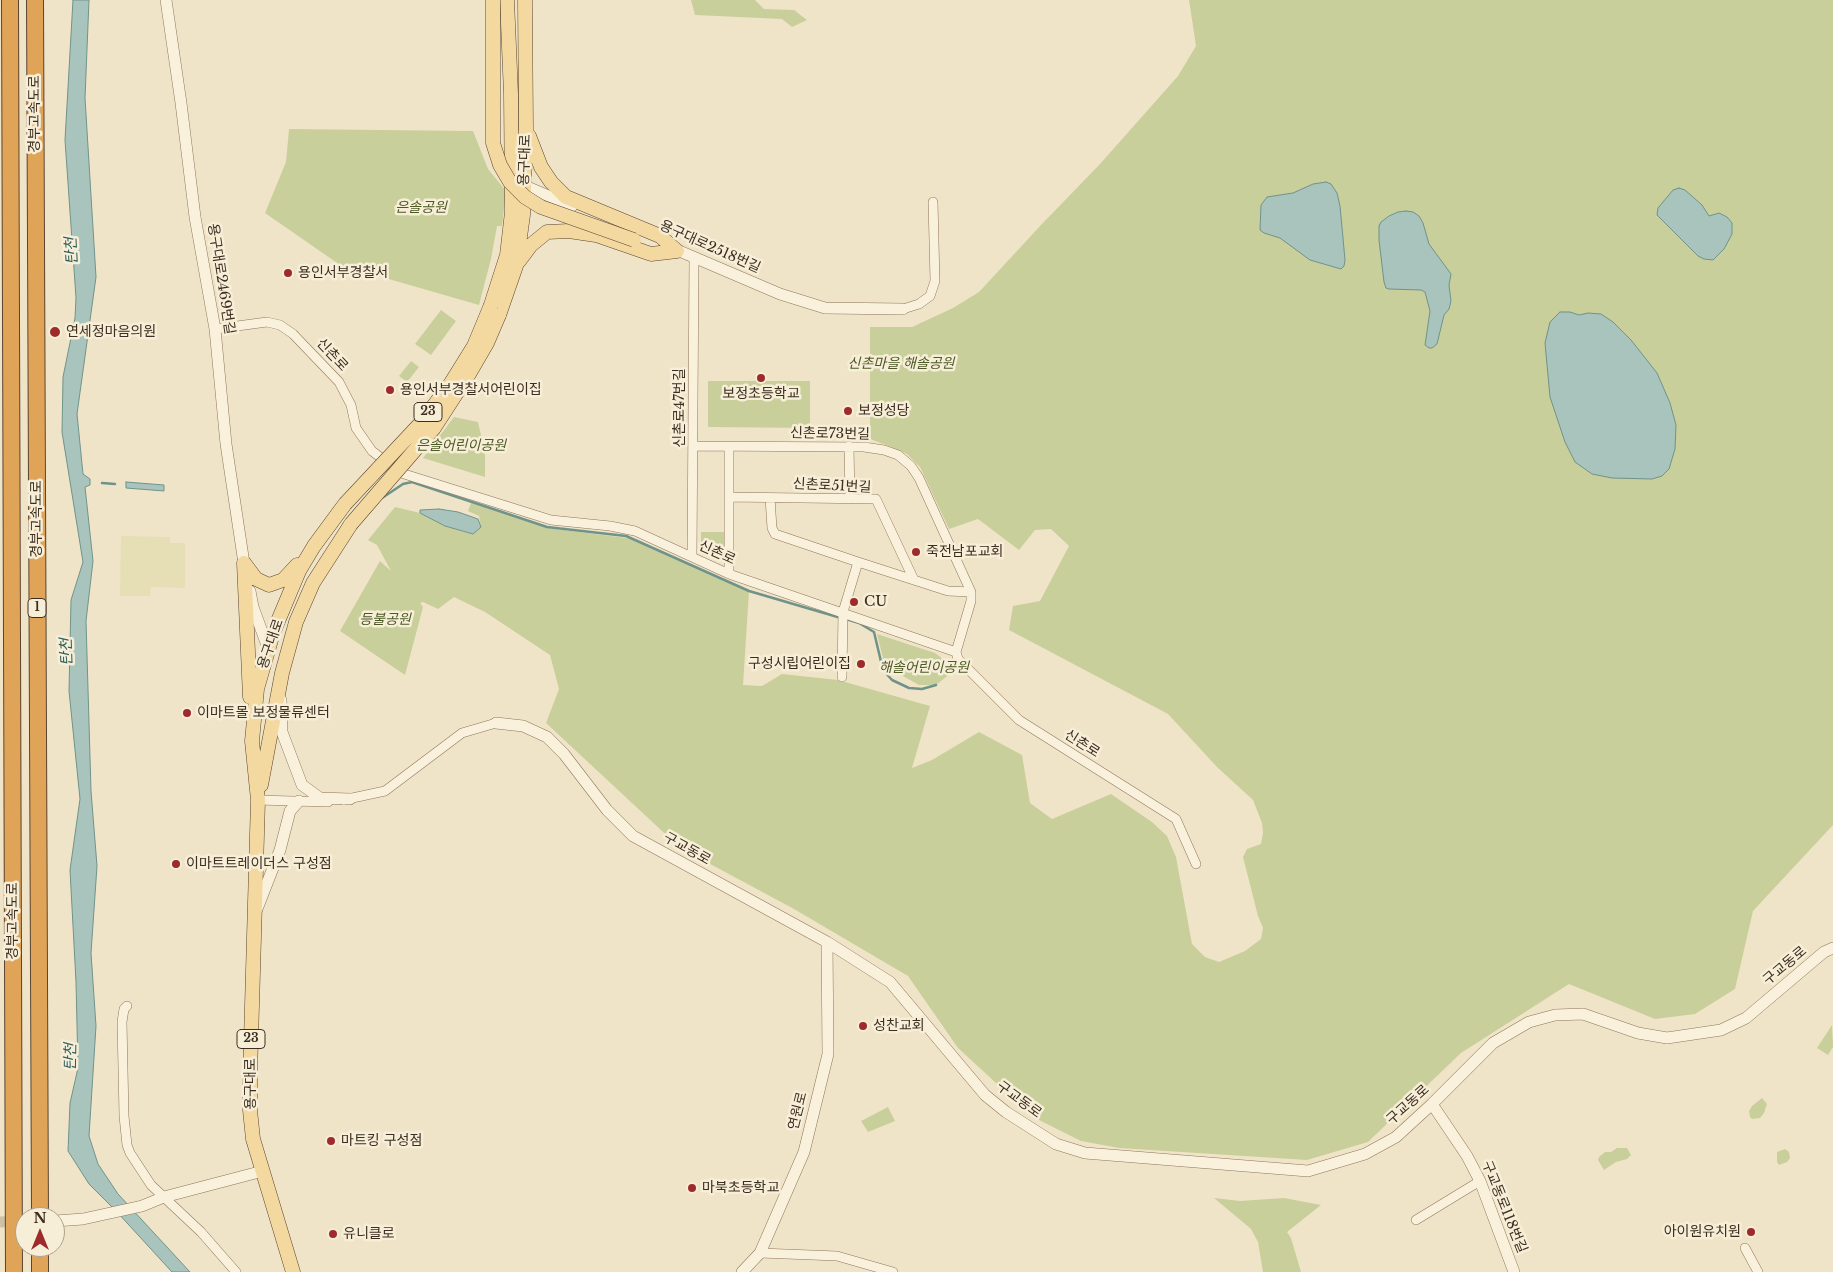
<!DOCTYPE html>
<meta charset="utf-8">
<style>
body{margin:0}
#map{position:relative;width:1833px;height:1272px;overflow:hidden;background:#f0e4c8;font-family:"Libre Baskerville",serif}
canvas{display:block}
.north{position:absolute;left:15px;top:1207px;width:50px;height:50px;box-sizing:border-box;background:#f7eed8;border:1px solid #ada18e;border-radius:50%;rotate:0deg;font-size:14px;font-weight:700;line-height:20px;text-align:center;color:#3d2e20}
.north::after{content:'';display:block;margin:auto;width:18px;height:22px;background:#9e2a2b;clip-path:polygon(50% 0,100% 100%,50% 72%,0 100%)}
</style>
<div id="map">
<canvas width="1833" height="1272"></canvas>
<div class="north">N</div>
</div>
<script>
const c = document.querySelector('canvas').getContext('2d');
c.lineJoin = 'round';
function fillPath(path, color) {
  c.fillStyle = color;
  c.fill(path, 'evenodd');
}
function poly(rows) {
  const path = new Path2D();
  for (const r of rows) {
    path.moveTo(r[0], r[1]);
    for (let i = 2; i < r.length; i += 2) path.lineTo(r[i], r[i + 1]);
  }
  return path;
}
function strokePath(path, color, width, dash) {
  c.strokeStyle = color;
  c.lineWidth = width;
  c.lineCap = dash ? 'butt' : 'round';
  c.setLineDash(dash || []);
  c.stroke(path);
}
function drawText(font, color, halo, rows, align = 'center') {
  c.font = font + ' "Libre Baskerville","Noto Sans KR",serif';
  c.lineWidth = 5;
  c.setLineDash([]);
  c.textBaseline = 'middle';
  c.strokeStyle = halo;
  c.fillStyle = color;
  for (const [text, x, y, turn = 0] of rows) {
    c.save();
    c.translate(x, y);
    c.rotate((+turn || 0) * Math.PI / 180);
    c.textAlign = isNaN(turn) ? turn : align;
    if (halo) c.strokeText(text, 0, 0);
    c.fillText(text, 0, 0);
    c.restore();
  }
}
fillPath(poly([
 [121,536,170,537,170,543,185,543,185,588,151,587,150,596,120,596]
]), '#e6deb5');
fillPath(poly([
 [691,0,755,0,764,9,794,10,807,20,792,27,782,19,695,15],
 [1189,0,1833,0,1833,825,1753,911,1735,989,1695,1014,1655,1019,1569,984,1461,1053,1368,1142,1307,1160,1119,1148,1081,1141,1033,1117,958,1048,908,976,794,909,699,858,676,844,546,723,559,689,550,655,485,612,454,597,438,609,423,602,420,603,423,607,405,675,340,631,380,561,391,571,377,545,368,540,395,507,420,513,445,526,472,534,481,527,479,516,468,511,471,503,547,528,627,538,749,592,743,685,762,686,782,674,838,680,930,706,912,768,932,760,979,732,1022,755,1030,803,1052,819,1111,794,1152,822,1167,836,1176,857,1192,944,1205,957,1219,962,1245,951,1261,939,1263,928,1258,916,1243,857,1247,849,1261,844,1263,833,1262,823,1253,800,1217,767,1168,714,1009,630,1013,606,1040,601,1069,546,1051,529,1035,530,1019,550,978,519,949,529,920,467,907,454,889,446,870,439,870,327,912,327,953,308,979,292,1041,225,1100,164,1178,76,1196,46],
 [289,129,473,131,488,169,506,191,502,226,497,226,491,259,479,305,340,265,265,213,286,162],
 [441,310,456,321,431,355,415,344],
 [411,361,419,367,407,382,399,376],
 [708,381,810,381,810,428,708,427],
 [454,417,478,422,485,453,485,477,423,458],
 [701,532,724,532,724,558,718,560,706,555,701,547],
 [877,634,935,653,956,669,936,685,919,685,885,666],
 [1832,1025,1833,1047,1828,1055,1817,1048],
 [1762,1098,1767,1104,1764,1113,1760,1118,1752,1119,1750,1117,1749,1111,1752,1106],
 [888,1107,895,1121,868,1132,861,1121],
 [1617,1148,1627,1148,1631,1155,1627,1159,1616,1162,1604,1170,1598,1160,1599,1157,1605,1152,1611,1152],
 [1785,1149,1789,1152,1790,1158,1787,1162,1779,1165,1777,1162,1777,1152],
 [1214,1198,1240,1201,1284,1198,1321,1205,1287,1232,1291,1238,1301,1272,1263,1272,1258,1242,1251,1229]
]), '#c9cf9b');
const water = poly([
 [73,0,89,0,85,98,96,277,77,414,83,474,90,479,90,485,85,487,93,561,86,621,91,791,97,866,91,953,96,1026,89,1136,98,1164,118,1194,190,1272,172,1272,117,1212,89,1184,68,1151,70,1103,78,1068,76,982,70,870,80,799,69,691,71,600,83,562,62,432,63,377,75,318,76,298,65,140,73,0],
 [1326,182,1331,184,1337,193,1340,206,1345,260,1344,266,1341,269,1310,260,1280,238,1264,233,1260,230,1261,205,1267,197,1293,193,1313,184,1326,182],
 [1679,188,1685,190,1702,205,1709,216,1719,213,1727,217,1732,223,1732,234,1724,249,1713,260,1704,259,1698,256,1657,215,1658,208,1673,190,1679,188],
 [1406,211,1413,212,1419,216,1423,223,1429,244,1451,274,1449,285,1451,301,1449,309,1444,315,1437,344,1432,348,1429,348,1425,345,1430,311,1425,292,1421,290,1389,289,1386,288,1384,282,1379,240,1379,226,1381,222,1389,216,1398,212,1406,211],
 [1560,312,1570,312,1579,315,1588,313,1601,314,1613,322,1631,340,1657,373,1670,403,1676,425,1675,449,1669,469,1662,476,1652,479,1612,478,1592,474,1575,462,1565,442,1550,397,1545,343,1550,322,1560,312],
 [126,482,164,485,164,491,126,488,126,482],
 [439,509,458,512,478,519,481,527,473,534,445,526,420,513,420,510,439,509]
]);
fillPath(water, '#a9c4bc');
strokePath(water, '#6f938a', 1);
strokePath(poly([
 [102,483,115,484],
 [382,498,403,484,412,482,547,527,626,536,749,591,841,618],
 [846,619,859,623,874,632,883,670,892,680,909,688,922,689,936,685]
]), '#6f938a', 2.5);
strokePath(poly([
 [0,1222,25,1221]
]), '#ccc0a6', 11, [11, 5.5]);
const minor = poly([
 [903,309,919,304,930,296,935,281,933,202],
 [215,329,267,322,280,325,293,334,339,382,351,405,356,428,372,451,401,473,551,520,610,526,635,531,729,574,956,652],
 [694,446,864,447,884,450,898,455,911,466,919,478,971,592,971,601,956,652,958,659,1019,720,1176,819,1196,864],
 [849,446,850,499],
 [729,497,876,499,914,580],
 [770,498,772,528,775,534,858,562,948,591,971,592],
 [692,557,694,258],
 [729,574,729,447],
 [842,677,843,612,858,562],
 [258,800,328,802],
 [343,800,385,791,462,733,496,723],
 [127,1006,124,1009,122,1022,124,1116,127,1145,130,1153,151,1185,201,1232,236,1272],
 [1416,1220,1480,1181],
 [1745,1248,1758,1272],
 [760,1253,837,1256,893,1272]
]);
const tertiary = poly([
 [166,0,181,103,195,217,215,329,226,444,245,570],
 [518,183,572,206],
 [670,247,780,294,825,308,903,309],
 [250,591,253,607,268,648],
 [281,700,282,732,302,785,320,798,350,799],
 [496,723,523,726,547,737,564,754,607,810,633,836,827,942,890,982,985,1095,1006,1112,1056,1144,1085,1153,1308,1171,1365,1154,1396,1137,1432,1104,1493,1043,1529,1022,1555,1015,1583,1014,1638,1033,1667,1038,1721,1030,1746,1018,1824,952,1833,948],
 [257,909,280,850,290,811,299,801],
 [1432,1104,1467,1156,1480,1181,1514,1272],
 [55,1221,83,1219,142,1206,164,1197,263,1171],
 [742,1272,760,1253,804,1152,828,1054,827,942]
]);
const primary = poly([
 [529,136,541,167,551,182,566,197,660,236,677,251],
 [519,261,531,245,547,232,569,231,596,235,651,254,677,251],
 [491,305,507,255,512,212,511,94,507,0],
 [499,315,516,266,523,215,526,129,525,0],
 [244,563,250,697],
 [244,563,256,579,269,585,283,580,297,565],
 [261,785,282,673,296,622,313,583,351,524],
 [293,1272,253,1139,250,1110,250,1074,258,800,252,741,257,689,273,633,299,571,314,546,345,504]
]);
const motorway = poly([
 [10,0,14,1272],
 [35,0,40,1217],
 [40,1247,40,1272]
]);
strokePath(minor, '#8d765c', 10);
strokePath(tertiary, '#8d765c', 12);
strokePath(primary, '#5b4430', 15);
strokePath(motorway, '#5b4430', 18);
strokePath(minor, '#faf1dc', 9);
strokePath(tertiary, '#faf1dc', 11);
strokePath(primary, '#f3d9a0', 14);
strokePath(motorway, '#e0a458', 16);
const primaryBridge = poly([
 [493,0,493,143,500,165,510,182,525,197,541,207,634,240],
 [345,504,419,425,451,383,474,346,491,305],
 [351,524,434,428,469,374,487,343,499,315]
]);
strokePath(primaryBridge, '#5b4430', 15, []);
strokePath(primaryBridge, '#f3d9a0', 14);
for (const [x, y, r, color] of [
 [288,273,5,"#9e2a2b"],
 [55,332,6,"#9e2a2b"],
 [761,378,5,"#9e2a2b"],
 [390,390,5,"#9e2a2b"],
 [848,411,5,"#9e2a2b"],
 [916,552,5,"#9e2a2b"],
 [854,602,5,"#9e2a2b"],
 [861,664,5,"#9e2a2b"],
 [187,713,5,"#9e2a2b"],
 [176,864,5,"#9e2a2b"],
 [863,1026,5,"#9e2a2b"],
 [331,1141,5,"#9e2a2b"],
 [692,1188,5,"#9e2a2b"],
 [1751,1232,5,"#9e2a2b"],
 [333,1234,5,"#9e2a2b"]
]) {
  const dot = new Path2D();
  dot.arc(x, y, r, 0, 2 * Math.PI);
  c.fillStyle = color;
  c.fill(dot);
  strokePath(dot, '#f7eed8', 2);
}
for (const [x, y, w] of [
 [428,412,28],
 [37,608,18],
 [251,1039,28]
]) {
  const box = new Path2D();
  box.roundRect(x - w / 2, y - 9.5, w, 19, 4);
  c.fillStyle = '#f7eed8';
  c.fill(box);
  strokePath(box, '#3d2e20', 1);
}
drawText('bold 12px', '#3d2e20', null, [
 ["23",428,412],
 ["1",37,608],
 ["23",251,1039]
]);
drawText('14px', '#3d2e20', '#f7eed8', [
 ["경부고속도로",35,114,-90],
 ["용구대로",525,160,-88],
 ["용구대로2518번길",710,247,24],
 ["용구대로2469번길",221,279,81],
 ["신촌로",332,355,47],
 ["신촌로47번길",680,408,-90],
 ["신촌로73번길",830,434,1],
 ["신촌로51번길",832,486,3],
 ["경부고속도로",37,519,-90],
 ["신촌로",717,553,24],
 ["용구대로",271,644,-71],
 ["신촌로",1082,744,32],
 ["구교동로",687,849,29],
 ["경부고속도로",13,921,-90],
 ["구교동로",1785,966,-40],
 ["용구대로",251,1084,-90],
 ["구교동로",1019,1100,36],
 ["구교동로",1408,1105,-42],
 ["연원로",798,1111,-76],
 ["구교동로118번길",1504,1207,68]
]);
drawText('italic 14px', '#4d5a26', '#f7eed8', [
 ["은솔공원",421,208],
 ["신촌마을 해솔공원",901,364],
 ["은솔어린이공원",461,446],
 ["등불공원",385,620],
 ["해솔어린이공원",924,668]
]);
drawText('14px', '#3d2e20', '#f7eed8', [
 ["용인서부경찰서",298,273],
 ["연세정마음의원",66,332],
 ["용인서부경찰서어린이집",400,390],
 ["보정초등학교",761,394,"center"],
 ["보정성당",858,411],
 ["죽전남포교회",926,552],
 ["CU",864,602],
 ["구성시립어린이집",851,664,"right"],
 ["이마트몰 보정물류센터",197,713],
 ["이마트트레이더스 구성점",186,864],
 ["성찬교회",873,1026],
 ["마트킹 구성점",341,1141],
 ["마북초등학교",702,1188],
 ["아이원유치원",1741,1232,"right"],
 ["유니클로",343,1234]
], 'left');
drawText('italic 15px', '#2f5d5a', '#f7eed8', [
 ["탄천",72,251,-93],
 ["탄천",67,652,-92],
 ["탄천",71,1057,-89]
]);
</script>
